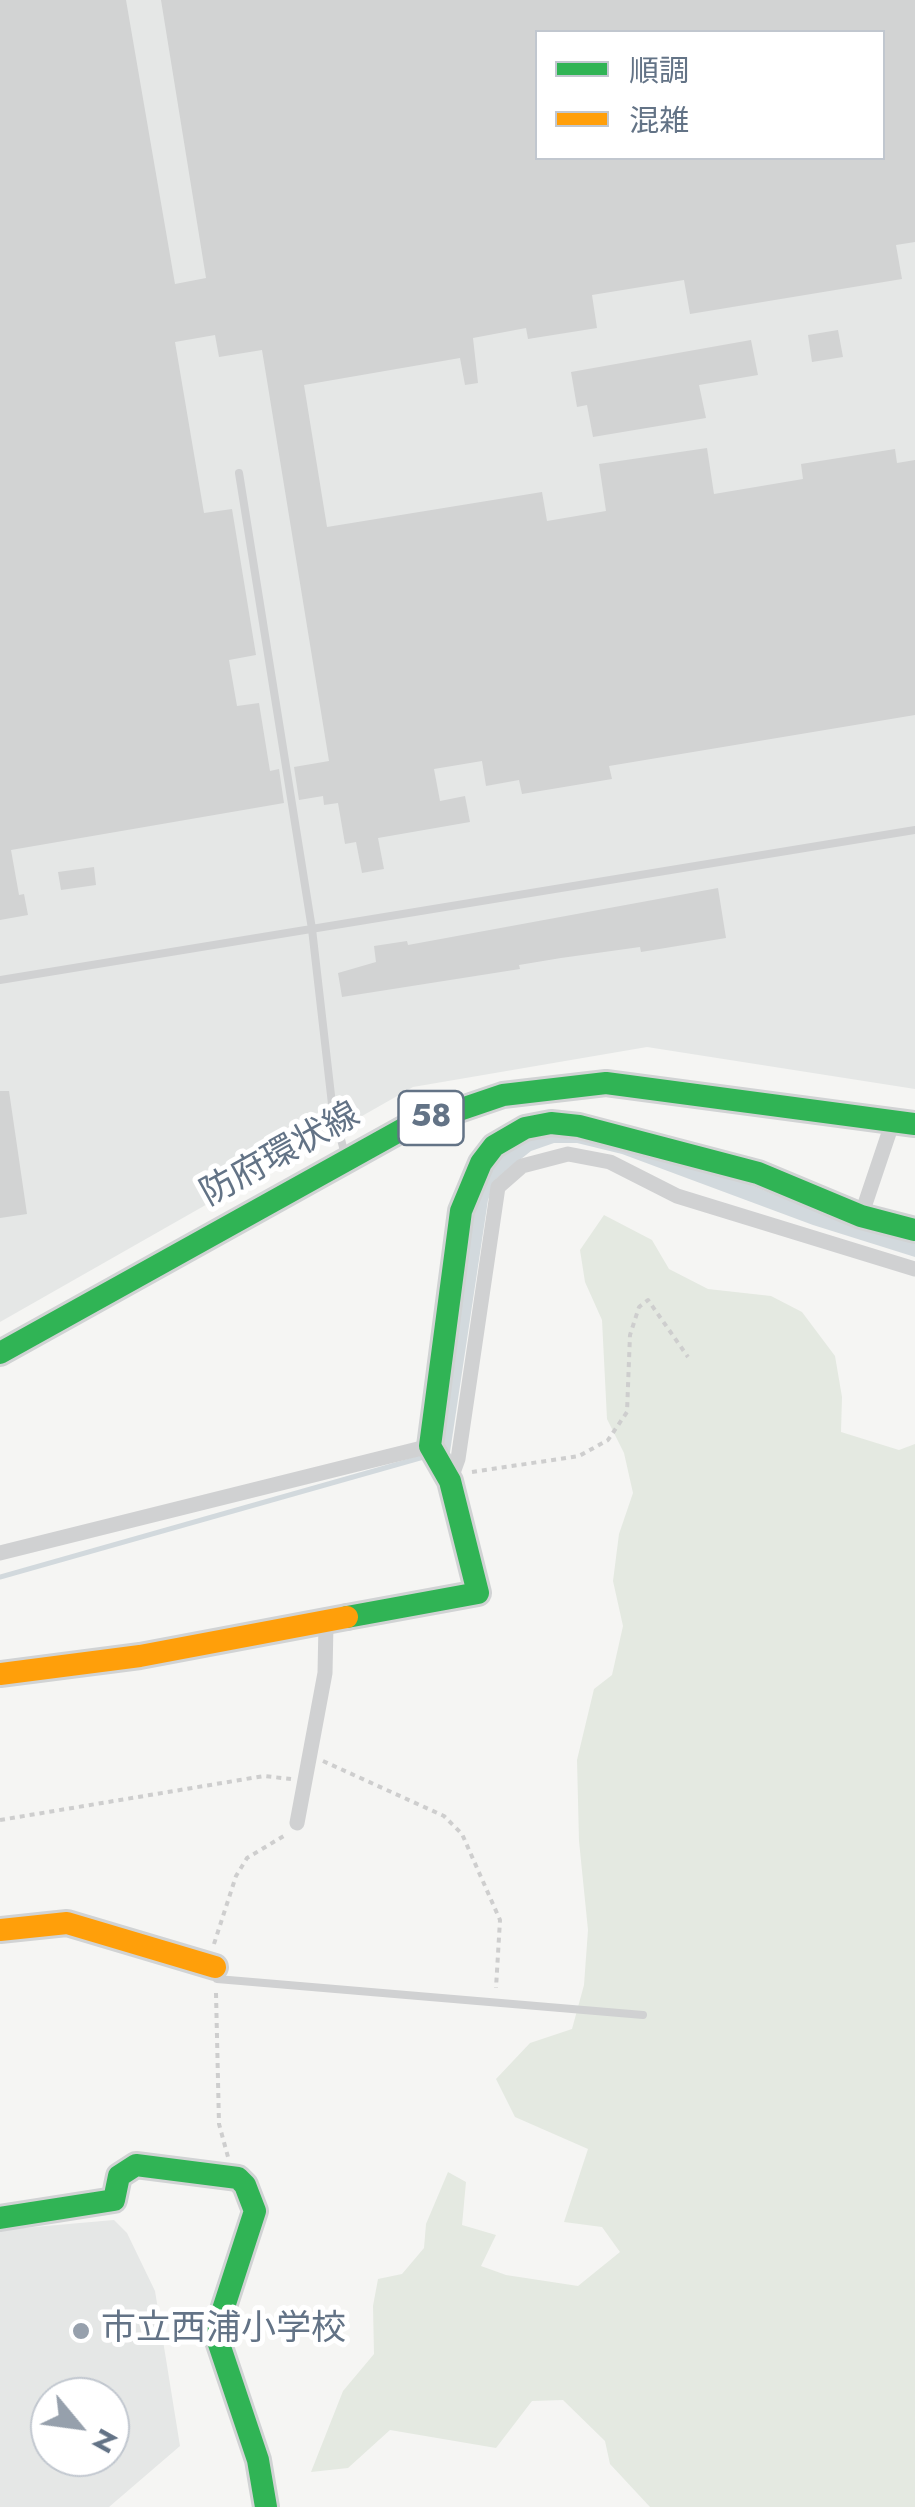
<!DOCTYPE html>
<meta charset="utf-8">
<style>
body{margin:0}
#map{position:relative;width:915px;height:2507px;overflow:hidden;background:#f5f5f3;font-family:Jost,"Noto Sans JP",sans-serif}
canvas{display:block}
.legend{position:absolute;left:535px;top:30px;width:350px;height:130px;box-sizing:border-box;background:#fff;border:2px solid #c1c7cf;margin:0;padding:12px 18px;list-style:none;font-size:30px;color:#637386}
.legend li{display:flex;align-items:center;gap:20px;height:50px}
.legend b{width:50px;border:2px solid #c1c7cf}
.north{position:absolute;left:30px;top:2377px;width:100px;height:100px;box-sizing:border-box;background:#fff;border:2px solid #c1c7cf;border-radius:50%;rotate:119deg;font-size:28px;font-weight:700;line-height:40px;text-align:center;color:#637386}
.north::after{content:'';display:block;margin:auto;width:35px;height:45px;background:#96a0ac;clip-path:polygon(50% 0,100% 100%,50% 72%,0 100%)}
</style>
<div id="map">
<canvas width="915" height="2507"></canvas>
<ul class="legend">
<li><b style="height:12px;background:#30b455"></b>順調</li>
<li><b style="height:12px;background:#ff9f0a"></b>混雑</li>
</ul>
<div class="north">N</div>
</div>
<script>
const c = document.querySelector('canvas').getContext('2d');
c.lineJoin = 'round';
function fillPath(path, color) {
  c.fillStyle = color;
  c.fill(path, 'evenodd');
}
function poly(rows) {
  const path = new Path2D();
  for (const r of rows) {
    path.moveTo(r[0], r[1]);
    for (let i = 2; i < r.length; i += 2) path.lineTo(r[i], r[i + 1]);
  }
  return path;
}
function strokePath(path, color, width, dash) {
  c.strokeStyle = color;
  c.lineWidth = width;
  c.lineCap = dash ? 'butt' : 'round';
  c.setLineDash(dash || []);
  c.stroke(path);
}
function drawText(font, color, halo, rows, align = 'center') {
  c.font = font + ' Jost,"Noto Sans JP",sans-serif';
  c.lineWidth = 10;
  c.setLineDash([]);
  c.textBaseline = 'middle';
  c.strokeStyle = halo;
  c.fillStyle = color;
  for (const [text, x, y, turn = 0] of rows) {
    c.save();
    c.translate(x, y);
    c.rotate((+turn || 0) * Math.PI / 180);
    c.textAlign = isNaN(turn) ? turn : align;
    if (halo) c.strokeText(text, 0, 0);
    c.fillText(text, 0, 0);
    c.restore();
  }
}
fillPath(poly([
 [0,0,915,0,915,1089,647,1047,413,1087,0,1322],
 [538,32,882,32,882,158,538,158],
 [114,2220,127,2233,155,2291,180,2446,109,2507,0,2507,0,2230],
 [50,2397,110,2397,110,2457,50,2457]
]), '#e5e7e6');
fillPath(poly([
 [604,1215,652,1240,669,1269,708,1289,771,1296,802,1312,835,1356,842,1397,841,1432,899,1450,915,1444,915,2507,650,2507,610,2464,605,2441,563,2400,532,2401,496,2448,390,2430,348,2468,311,2472,343,2391,374,2354,373,2306,378,2279,402,2274,424,2248,426,2224,448,2172,466,2182,462,2225,496,2235,481,2266,506,2275,578,2286,620,2252,602,2227,564,2222,588,2149,515,2117,496,2079,530,2043,572,2029,584,1985,588,1930,579,1841,577,1760,594,1689,612,1675,623,1626,613,1581,619,1534,633,1493,624,1453,607,1419,602,1320,585,1282,580,1250]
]), '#e4e9e1');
fillPath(poly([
 [570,1133,736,1179,827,1216,915,1243,915,1257,813,1225,622,1154,577,1143,554,1143,531,1151,496,1179,488,1200,450,1452,445,1455,441,1443,471,1214,479,1185,498,1157,522,1141,545,1134]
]), '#d2d9dd');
strokePath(poly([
 [0,1577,427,1456]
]), '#d2d9dd', 5);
fillPath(poly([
 [0,0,126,0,175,284,206,278,161,0,915,0,915,242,896,245,902,279,690,314,684,280,592,295,597,328,528,339,526,328,473,338,478,383,465,385,460,358,304,385,327,527,542,492,547,521,606,511,599,464,707,448,714,494,803,479,801,464,895,449,897,463,915,460,915,715,609,766,612,779,522,794,519,780,486,786,482,761,434,769,440,801,465,796,470,822,378,838,384,869,362,873,356,842,345,844,338,803,324,805,323,796,299,800,294,767,329,761,262,350,219,357,215,335,175,342,204,513,232,509,256,655,229,660,237,706,259,703,270,771,279,769,284,803,11,850,19,895,24,894,28,915,0,920],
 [538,32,882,32,882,158,538,158],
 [838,330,843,357,812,362,808,335],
 [751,340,758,375,699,385,706,418,593,437,587,405,577,407,571,372],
 [94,867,96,885,61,890,58,872],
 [718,888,726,938,641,952,640,947,561,958,519,965,520,969,342,997,338,973,376,962,374,946,407,941,408,945],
 [0,1091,9,1091,27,1214,0,1218]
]), '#d2d3d3');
const fast = poly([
 [0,1353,403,1129,503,1095,606,1083,915,1124],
 [347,1617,478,1593,450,1481,430,1446,461,1211,481,1163,494,1146,525,1128,551,1123,579,1126,758,1173,861,1216,915,1230],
 [0,2218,114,2200,119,2176,136,2165,238,2178,245,2185,255,2211,219,2322,218,2341,258,2460,266,2507]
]);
const slow = poly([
 [0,1674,140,1656,347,1617],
 [0,1930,67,1923,215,1967]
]);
strokePath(fast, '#d1d3d4', 28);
strokePath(slow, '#d1d3d4', 28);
strokePath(poly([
 [472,1472,579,1456,608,1440,627,1412,630,1335,639,1307,648,1300,688,1357],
 [323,1761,444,1816,462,1834,500,1920,496,1988],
 [0,1820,264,1776,291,1779],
 [214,1944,236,1876,247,1858,287,1834],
 [216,1993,219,2124,228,2157]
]), '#cecece', 4, [5, 5]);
strokePath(poly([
 [239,473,312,929,332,1104,345,1155],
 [0,980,915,830],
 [217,1979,643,2015]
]), '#d0d1d2', 8);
strokePath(poly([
 [861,1216,893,1121],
 [450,1481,458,1459,498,1187,522,1166,568,1154,610,1162,677,1196,915,1269],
 [0,1553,430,1446],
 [297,1823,325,1673,326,1624]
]), '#d0d1d2', 15);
strokePath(fast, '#30b455', 22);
strokePath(slow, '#ff9f0a', 22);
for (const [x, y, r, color] of [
 [81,2331,10,"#96a0ac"]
]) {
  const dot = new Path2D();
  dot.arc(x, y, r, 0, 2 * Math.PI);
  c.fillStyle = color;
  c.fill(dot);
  strokePath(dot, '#fff', 4);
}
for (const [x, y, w] of [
 [431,1118,65]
]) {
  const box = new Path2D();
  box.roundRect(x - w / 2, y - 27, w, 54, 8);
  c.fillStyle = '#fff';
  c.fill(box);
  strokePath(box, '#637386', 2.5);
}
drawText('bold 32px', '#637386', null, [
 ["58",431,1118]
]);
drawText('35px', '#637386', '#fff', [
 ["防府環状線",281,1156,-29]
]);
drawText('35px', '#637386', '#fff', [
 ["市立西浦小学校",101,2331]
], 'left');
</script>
